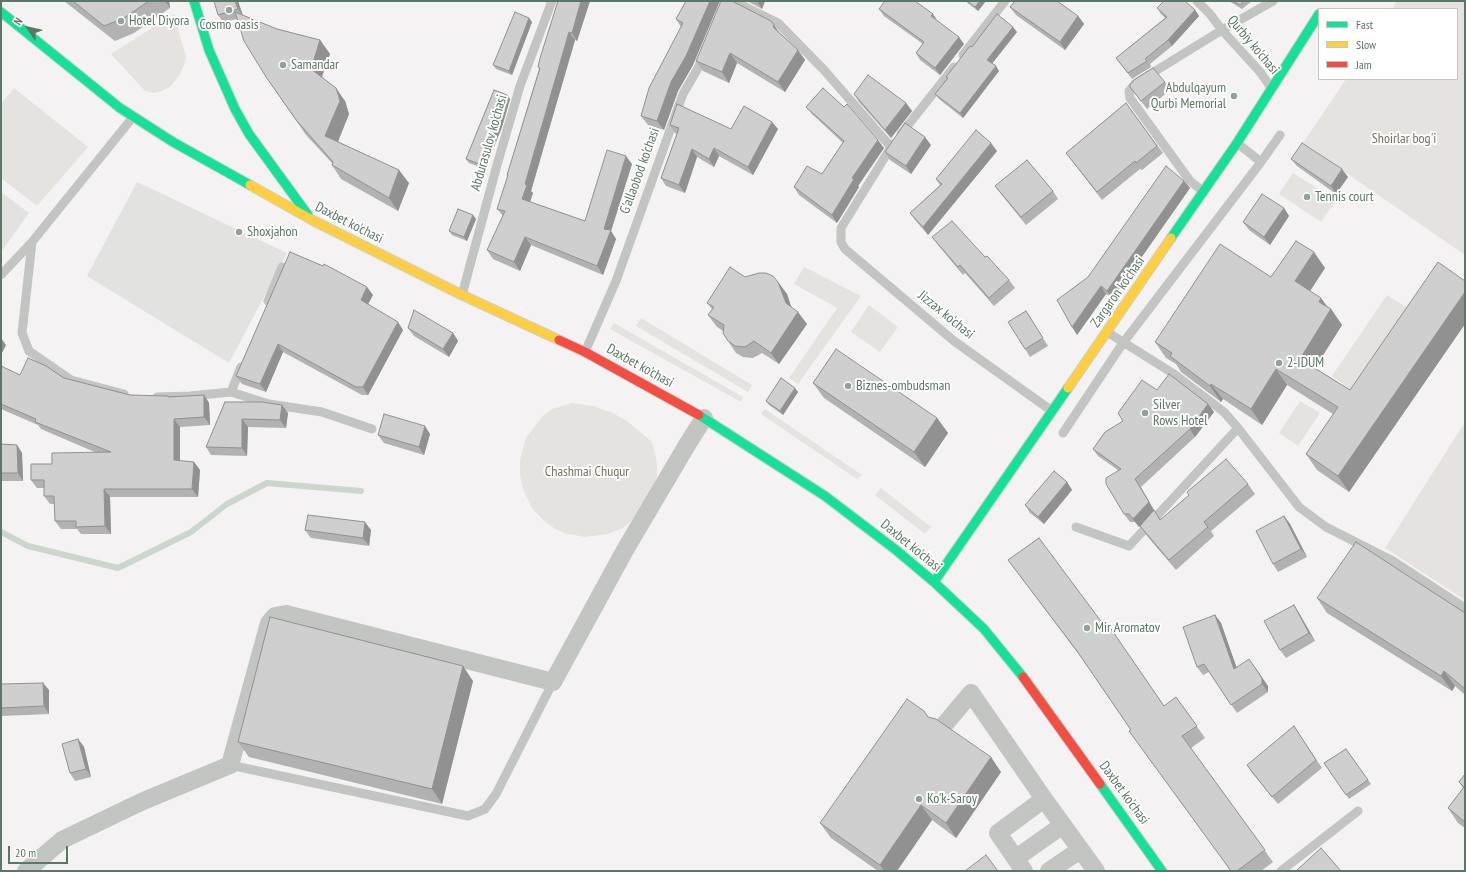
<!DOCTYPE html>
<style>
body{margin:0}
#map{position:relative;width:1466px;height:872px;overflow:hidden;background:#f4f2f3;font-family:"PT Sans Narrow",sans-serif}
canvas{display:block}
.frame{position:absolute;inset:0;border:2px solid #5b7864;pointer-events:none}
.legend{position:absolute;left:1318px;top:8px;width:140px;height:72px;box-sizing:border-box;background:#fff;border:1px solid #bdc9c1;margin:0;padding:5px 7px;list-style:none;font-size:12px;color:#5b7864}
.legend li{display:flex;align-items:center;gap:8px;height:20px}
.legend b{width:20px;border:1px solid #bdc9c1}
.north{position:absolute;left:8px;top:8px;width:40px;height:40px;-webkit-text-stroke:3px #fff;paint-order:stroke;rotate:304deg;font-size:11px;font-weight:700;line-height:16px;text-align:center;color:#5b7864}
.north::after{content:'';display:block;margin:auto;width:14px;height:18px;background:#5b7864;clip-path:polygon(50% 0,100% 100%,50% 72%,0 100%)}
.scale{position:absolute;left:8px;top:846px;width:60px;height:18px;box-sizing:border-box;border:2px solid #5b7864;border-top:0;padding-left:5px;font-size:12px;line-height:14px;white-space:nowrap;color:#5b7864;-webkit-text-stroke:3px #fff;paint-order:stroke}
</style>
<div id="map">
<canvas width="1466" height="872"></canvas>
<div class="frame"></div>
<ul class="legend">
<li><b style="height:5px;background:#16e098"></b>Fast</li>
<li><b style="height:5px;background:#ffcf43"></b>Slow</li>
<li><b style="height:5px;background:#f24e42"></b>Jam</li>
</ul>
<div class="north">N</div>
<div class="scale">20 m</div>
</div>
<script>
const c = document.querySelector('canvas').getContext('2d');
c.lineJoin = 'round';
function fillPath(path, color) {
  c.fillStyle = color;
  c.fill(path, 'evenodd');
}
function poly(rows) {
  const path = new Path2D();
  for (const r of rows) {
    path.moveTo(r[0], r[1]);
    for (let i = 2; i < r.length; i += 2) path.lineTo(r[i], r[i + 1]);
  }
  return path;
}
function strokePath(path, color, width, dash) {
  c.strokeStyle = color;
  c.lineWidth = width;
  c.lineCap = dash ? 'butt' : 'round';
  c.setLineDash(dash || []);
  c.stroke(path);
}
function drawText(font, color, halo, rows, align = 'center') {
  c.font = font + ' "PT Sans Narrow",sans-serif';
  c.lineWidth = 4;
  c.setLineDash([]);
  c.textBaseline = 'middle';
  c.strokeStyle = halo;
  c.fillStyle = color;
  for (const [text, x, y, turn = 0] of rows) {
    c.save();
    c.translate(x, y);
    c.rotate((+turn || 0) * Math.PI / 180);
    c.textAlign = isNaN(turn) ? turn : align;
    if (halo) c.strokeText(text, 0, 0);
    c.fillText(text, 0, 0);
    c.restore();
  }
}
fillPath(poly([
 [137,182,287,253,229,363,87,276],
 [1,192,29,213,1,252]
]), '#e2e3e1');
fillPath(poly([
 [1397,1,1465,1,1465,255,1303,143,1346,79,1457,79,1457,9,1392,9],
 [174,14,186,57,184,65,179,76,171,86,162,91,153,93,145,91,111,54],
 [14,88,88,147,37,206,1,178,1,104],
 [1293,173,1336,200,1321,222,1279,194],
 [804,267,861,296,798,384,789,378,837,308,794,284],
 [1387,295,1414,312,1358,395,1332,376],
 [869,305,898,327,880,352,851,332],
 [641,318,752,385,748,392,636,326],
 [614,323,743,397,741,402,610,329],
 [1300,401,1320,413,1298,446,1279,433],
 [572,403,593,406,613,413,627,421,651,441,654,448,657,464,657,476,651,495,632,520,623,528,608,534,585,537,564,533,554,528,543,520,532,508,523,489,520,475,520,460,526,438,535,426,543,416,552,409],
 [765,409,862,475,857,479,761,414],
 [1465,422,1465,600,1385,548],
 [881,488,931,527,925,534,875,495]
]), '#e6e2e0');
strokePath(poly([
 [1,532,28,546,118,568,191,532,227,504,267,483,361,491]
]), '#cbd7cc', 6);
const fast = poly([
 [194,1,209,50,235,109,249,134,308,215],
 [1,12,120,108,173,142,250,185],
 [1171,238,1237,143,1319,14],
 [699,415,825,496,896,550,934,582,984,629,1023,677],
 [934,582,1068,388],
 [1100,784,1162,871]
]);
const slow = poly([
 [250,185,312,220,462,295,559,340],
 [1068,388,1171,238]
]);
const jam = poly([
 [559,340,585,352,699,415],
 [1023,677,1100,784]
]);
strokePath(fast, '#cdcfce', 11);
strokePath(slow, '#cdcfce', 11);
strokePath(jam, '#cdcfce', 11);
strokePath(poly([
 [733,1,778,23,824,70,891,147],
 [1197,1,1210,14,1222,30,1261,73,1271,88],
 [963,55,1005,1],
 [901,134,954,67],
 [1237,143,1261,162],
 [893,144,841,228,841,242,845,249,954,341,1052,411],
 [1204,192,1190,181,1130,98,1129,91,1136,83,1222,30,1273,1],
 [32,242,22,333,29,351,71,380,124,394],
 [1,275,32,242,133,117],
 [462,295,497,165,520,86,552,1],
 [268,301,282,267],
 [1107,332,1174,374,1224,412,1238,428,1299,507,1326,527,1393,561,1465,608],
 [585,352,616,281,683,94,698,68,704,55],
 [231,392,241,367],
 [157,397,190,396,231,392,269,404,322,412,372,429],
 [1063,433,1123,343,1261,162,1280,135],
 [1076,527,1129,546,1238,428],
 [230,765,468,816,485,809,496,794,553,682],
 [1281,871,1358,811]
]), '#c3c5c3', 9);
strokePath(poly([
 [945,724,971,693,1044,799,1096,871],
 [1016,858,1063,825],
 [26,871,62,840,141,802,230,765,269,623,275,616,286,614,553,682,625,550,687,445,704,418],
 [1024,871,998,833,1044,799],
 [1049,871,1080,850]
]), '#c3c5c3', 18);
strokePath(fast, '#16e098', 9);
strokePath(slow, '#ffcf43', 9);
strokePath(jam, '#f24e42', 9);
fillPath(poly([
 [64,1,169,1,170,8,134,33,115,41],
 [238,1,243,15,277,29,320,40,330,54,322,77,345,101,349,114,338,141,409,183,398,211,341,179,332,165,333,164,306,135,266,77,237,19,223,22,218,15],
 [558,1,590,1,577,41,575,40,531,191,533,193,530,202,585,221,632,164,611,231,616,239,603,275,531,245,520,271,493,259,487,250,503,216,497,209,508,176,507,175,539,69,538,67],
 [686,1,693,65,678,91,664,130,648,125,641,116,681,27,676,19],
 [747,1,765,1,762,9],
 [965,1,986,1,978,11],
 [1229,1,1252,1,1242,9],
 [1010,7,1078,16,1084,24,1065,50,1016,15],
 [1157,8,1195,10,1199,16,1172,46,1150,64,1151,67,1132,79,1116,58,1165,18,1161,14],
 [879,9,937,20,964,44,940,75,920,60,916,53,923,44,884,16],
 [529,18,532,22,512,75,496,69,493,65],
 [1017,32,992,63,996,66,999,71,963,118,939,99,935,94,947,78,946,77,972,47],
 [781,34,798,50,805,60,785,92,737,63,729,83,703,71,696,61],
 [1165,82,1170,90,1147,109,1130,87],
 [854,94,906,103,912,111,891,138,859,102],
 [507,95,510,99,502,127,485,169,469,163,466,159],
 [1126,103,1163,153,1142,170,1140,169,1102,200,1066,153],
 [806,107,884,148,858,186,859,187,837,223,799,195,794,187,822,174,843,143,812,114],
 [670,125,731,129,778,129,753,175,719,156,714,167,697,157,685,193,666,186,661,178,677,134,675,133],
 [931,145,911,174,890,160,885,152],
 [997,151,928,235,915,220,910,213,940,185,936,179],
 [1291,159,1348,177,1336,194,1297,166],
 [1184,181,1190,188,1113,298,1106,294,1077,335,1088,277],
 [995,186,1053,191,1058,199,1026,225,1001,194],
 [1284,208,1289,216,1270,245,1249,230,1243,222],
 [473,215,476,219,467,241,452,235,449,231],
 [932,237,985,257,1009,280,1015,288,994,306,965,273,963,275,938,245],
 [290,252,373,295,368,304,403,330,368,395,362,395,283,352,266,392,242,384,236,376],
 [1325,268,1310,291,1327,307,1331,309,1342,325,1315,368,1350,390,1465,281,1465,324,1349,492,1317,470,1306,454,1333,414,1287,385,1262,425,1223,399,1221,402,1181,372,1176,364,1166,358,1155,342,1271,277],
 [745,277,778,282,787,294,791,307,807,324,779,364,762,353,753,358,743,357,736,353,728,341,723,331,717,327,708,315,712,309,707,303],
 [1031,319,1048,346,1030,357,1025,349],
 [408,328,453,333,458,341,449,357,414,336],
 [1,366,20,375,64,378,130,395,169,397,204,395,209,403,210,425,180,427,180,461,194,462,200,470,198,497,110,497,111,534,81,534,77,529,61,529,55,521,55,504,50,504,44,496,44,488,37,488,31,480,52,464,97,453,41,429,38,425,1,409],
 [813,383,937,418,948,433,925,467,824,398],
 [1157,390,1208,404,1214,412,1195,437,1141,487,1154,510,1139,527,1135,522,1130,522,1124,514,1118,470,1098,456,1093,449],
 [798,392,783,415,769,405,766,401],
 [225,402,288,413,286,428,248,427,247,456,211,455,206,447],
 [430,434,424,455,384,443,378,435],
 [1,444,17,445,22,453,23,481,1,481],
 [1067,482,1072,490,1044,524,1030,513,1025,505],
 [1248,484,1255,494,1211,531,1214,536,1176,570,1147,536,1140,526,1160,519],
 [1284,516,1290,524,1307,557,1278,572,1273,564],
 [305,530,371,530,369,546,311,538],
 [1008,560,1164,706,1176,697,1205,738,1191,748,1273,862,1261,871,1231,871,1131,730,1083,660],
 [1317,598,1465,613,1465,695,1455,686,1452,691,1327,613],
 [1294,605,1299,613,1315,641,1286,658,1280,650],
 [1215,615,1221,623,1236,668,1268,686,1268,692,1237,713,1209,672,1203,675,1197,667],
 [473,681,442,804,249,757,238,742],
 [1,684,49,690,49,714,1,716],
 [929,717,1001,772,956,838,932,820,897,871,878,871,831,838,820,823],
 [1294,726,1322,768,1278,804,1252,773,1247,765],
 [78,739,84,747,91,777,75,781,70,773],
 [1346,749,1371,784,1349,799,1324,763],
 [1465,774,1465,828,1458,823,1448,808,1463,788,1459,782]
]), '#b1b2b1');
fillPath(poly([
 [165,1,169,1,170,8],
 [235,1,238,1,243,17,238,9],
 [581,1,590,1,577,41,572,33],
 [710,1,720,1,693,65,678,91,664,130,657,121,671,82],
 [757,1,765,1,762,9],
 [980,1,986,1,978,11,975,7],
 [1195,10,1199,16,1172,46,1168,40],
 [933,14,937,20,931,16],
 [1078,16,1084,24,1065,50,1060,42],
 [529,18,532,22,512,75,509,71],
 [774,25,781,35,773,27],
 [1013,27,1017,32,991,65,987,60],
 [569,32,575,40,531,191,533,193,528,208,522,199,525,184],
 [959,37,964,44,940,75,935,68],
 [320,40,330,54,320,82,311,69],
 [798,50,805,60,785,92,778,82],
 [730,53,737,63,729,83,722,72],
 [996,66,999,71,963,118,960,113],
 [336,88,345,101,349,114,335,149,325,136],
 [507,95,510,99,502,127,485,169,482,165],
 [906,103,912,111,891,138,885,130],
 [772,122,778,129,753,175,748,167],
 [925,137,931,145,911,174,906,166],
 [878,140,884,148,858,186,859,187,837,223,832,215,852,178],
 [991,143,997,151,928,235,923,227],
 [714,148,719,156,714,167,709,159],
 [692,149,697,157,685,193,679,185],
 [626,156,632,164,611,231,616,239,603,275,597,266,604,229],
 [1342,169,1348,177,1336,194,1331,186],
 [399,170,409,183,398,211,389,198],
 [1184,181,1190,188,1113,298,1107,291],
 [1284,208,1289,216,1270,245,1264,237],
 [473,215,476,219,467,241,464,237],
 [525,237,531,245,520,271,514,262],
 [1314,252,1325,268,1306,297,1295,281],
 [778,282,787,294,794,315,786,303],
 [1101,286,1106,294,1077,335,1072,327],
 [367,287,373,295,366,308,361,300],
 [1465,292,1465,324,1349,492,1338,476],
 [1321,298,1330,310,1331,309,1342,325,1311,374,1300,359,1319,302],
 [798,312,807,324,779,364,771,353],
 [398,322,403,330,368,395,363,387],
 [453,333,458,341,449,357,443,349],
 [1,338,6,345,1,355],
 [278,344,283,352,266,392,260,384],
 [1276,369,1287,385,1262,425,1251,409],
 [1211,384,1223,399,1221,402,1210,386],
 [795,388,798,392,783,415,780,411],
 [204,395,209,403,210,425,204,417],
 [1208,404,1214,412,1195,437,1190,429],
 [282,405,288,413,286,428,280,420],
 [937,418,948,433,925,467,914,452],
 [174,419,180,427,180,468,174,460],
 [242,419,248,427,247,456,242,448],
 [425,426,430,434,424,455,419,447],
 [17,445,22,453,23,481,18,473],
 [194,462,200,470,198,497,192,489],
 [1135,479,1154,510,1139,527,1133,519],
 [1067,482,1072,490,1044,524,1038,517],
 [104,489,110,497,111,534,105,526],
 [1284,516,1290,524,1307,557,1301,549],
 [365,522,371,530,369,546,363,538],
 [1294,605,1299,613,1315,641,1309,633],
 [1215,615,1221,623,1240,677,1234,669],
 [463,666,473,681,442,804,432,789],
 [1255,667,1268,686,1268,692,1262,684],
 [1444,671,1455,686,1452,691,1441,676],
 [43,683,49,690,49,714,44,706],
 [78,739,84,747,91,777,86,769],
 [991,757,1001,772,956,838,946,823],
 [921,805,932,820,897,871,884,871,880,865]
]), '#909190');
const building = poly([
 [73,1,149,1,124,18,104,26,73,1],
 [214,1,235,1,238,9,218,15,214,1],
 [558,1,581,1,572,33,569,32,525,184,527,185,522,199,585,221,607,150,626,156,604,229,611,230,597,266,525,237,514,262,487,250,505,211,497,209,508,175,507,175,540,68,538,67,540,58,558,1],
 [686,1,710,1,686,56,671,82,657,121,641,116,649,88,683,23,676,19,686,1],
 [721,1,732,1,771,21,774,25,773,27,798,50,778,82,730,53,722,72,696,61,721,1],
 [885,1,915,1,933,14,931,16,959,37,935,68,916,53,924,42,879,9,885,1],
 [967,1,980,1,975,7,967,1],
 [1015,1,1057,1,1078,16,1060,42,1010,7,1015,1],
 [1164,1,1185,1,1195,10,1168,40,1145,59,1147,61,1128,73,1116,58,1167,17,1157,8,1164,1],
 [1233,1,1244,1,1240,5,1233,1],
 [235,12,277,29,320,40,311,69,336,88,340,101,325,136,399,170,389,198,332,165,333,162,297,121,266,77,244,41,235,12],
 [515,12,529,18,509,71,493,65,515,12],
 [997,14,1013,27,987,60,996,66,960,113,935,94,948,78,946,77,970,46,972,47,997,14],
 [1153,68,1165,82,1141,101,1130,87,1130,85,1134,80,1153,68],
 [868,75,906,103,885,130,854,94,868,75],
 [823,88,844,107,847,104,878,140,852,178,854,179,832,215,794,187,807,166,822,174,844,141,806,107,823,88],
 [494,90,507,95,499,123,482,165,466,159,494,90],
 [1126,103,1157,146,1136,163,1135,161,1097,192,1066,153,1126,103],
 [677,104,731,129,744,106,772,122,748,167,714,148,709,159,692,149,679,185,661,178,679,128,670,125,677,104],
 [905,123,925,137,906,166,885,152,905,123],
 [976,130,991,143,923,227,910,213,942,184,936,179,976,130],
 [1302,143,1342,169,1331,186,1291,159,1302,143],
 [1027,160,1053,191,1021,217,995,186,1027,160],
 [1166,166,1184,181,1107,291,1101,286,1072,327,1057,300,1088,277,1166,166],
 [1262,194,1284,208,1264,237,1243,222,1262,194],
 [458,209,473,215,464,237,449,231,458,209],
 [952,221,985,257,987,256,1009,280,989,298,960,265,958,267,932,237,952,221],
 [1296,241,1314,252,1295,281,1321,298,1319,302,1331,309,1300,359,1350,390,1438,262,1465,281,1465,292,1338,476,1306,454,1338,407,1276,369,1251,409,1211,384,1210,386,1170,356,1172,353,1155,342,1220,244,1271,277,1296,241],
 [290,252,323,266,324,264,367,287,361,300,398,322,363,387,356,387,278,344,260,384,236,376,290,252],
 [730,267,745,277,759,273,766,273,773,276,778,282,786,303,798,312,771,353,754,341,745,347,735,346,728,341,723,333,724,325,708,315,714,307,707,303,730,267],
 [414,310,453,333,443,349,408,328,414,310],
 [1026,311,1043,338,1025,349,1008,322,1026,311],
 [836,349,937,418,914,452,813,383,836,349],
 [28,358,46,366,64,378,130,395,168,396,168,397,204,395,204,417,174,419,174,460,194,462,192,489,104,489,105,526,76,527,76,521,55,521,54,496,44,496,44,480,31,480,31,464,52,464,52,453,111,452,35,422,36,419,1,404,1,366,20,375,28,358],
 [1169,374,1208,404,1190,429,1135,479,1149,502,1133,519,1129,514,1124,514,1106,484,1106,478,1121,469,1093,449,1105,432,1123,421,1118,413,1142,380,1157,390,1169,374],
 [781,378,795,388,780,411,766,401,781,378],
 [225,402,262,402,282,405,280,420,242,419,242,448,206,447,225,402],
 [384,414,425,426,419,447,378,435,384,414],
 [1,444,17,445,18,473,1,473,1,444],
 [1226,459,1248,484,1204,522,1208,527,1169,560,1140,526,1154,510,1160,520,1189,495,1187,492,1226,459],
 [1054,471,1067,482,1038,517,1025,505,1054,471],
 [308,515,365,522,363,538,305,530,308,515],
 [1284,516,1301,549,1273,564,1256,531,1284,516],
 [1039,538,1106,628,1109,626,1164,706,1176,697,1197,726,1182,736,1265,850,1237,871,1231,871,1129,731,1131,730,1077,651,1008,560,1039,538],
 [1356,542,1465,613,1465,689,1444,671,1441,676,1317,598,1356,542],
 [1294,605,1309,633,1280,650,1264,621,1294,605],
 [1215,615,1234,669,1249,659,1262,678,1262,684,1231,705,1204,664,1197,667,1183,627,1215,615],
 [270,617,463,666,432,789,238,742,270,617],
 [43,683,44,706,1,708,1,684,43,683],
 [907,699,924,711,928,717,936,719,991,757,946,823,921,805,880,865,820,823,907,699],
 [1294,726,1316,760,1272,797,1247,765,1294,726],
 [78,739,86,769,70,773,62,744,78,739],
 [1346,749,1368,780,1346,795,1324,763,1346,749],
 [1465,774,1465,822,1448,808,1464,787,1459,782,1465,774],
 [1321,848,1341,871,1296,871,1321,848],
 [986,855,998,871,965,871,986,855]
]);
fillPath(building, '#cecfce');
strokePath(building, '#909190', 1);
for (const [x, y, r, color] of [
 [229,10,4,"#91a396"],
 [121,21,4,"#91a396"],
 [283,65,4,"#91a396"],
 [1234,96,4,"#91a396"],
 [1307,197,4,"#91a396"],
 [239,232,4,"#91a396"],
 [1279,363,4,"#91a396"],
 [848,386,4,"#91a396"],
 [1145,413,4,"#91a396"],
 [1087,628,4,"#91a396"],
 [919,799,4,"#91a396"]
]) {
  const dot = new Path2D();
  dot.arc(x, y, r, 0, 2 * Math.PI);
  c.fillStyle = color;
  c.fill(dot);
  strokePath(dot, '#fff', 1.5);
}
drawText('14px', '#5b7864', '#fff', [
 ["Hotel Diyora",129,21],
 ["Cosmo oasis",229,25,"center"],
 ["Samandar",291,65],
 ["Abdulqayum",1226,88,"right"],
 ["Qurbi Memorial",1226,104,"right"],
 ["Tennis court",1315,197],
 ["Shoxjahon",247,232],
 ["2-IDUM",1287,363],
 ["Biznes-ombudsman",856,386],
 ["Silver",1153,405],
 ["Rows Hotel",1153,421],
 ["Mir Aromatov",1095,628],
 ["Ko'k-Saroy",927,799]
], 'left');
drawText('14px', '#5b7864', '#fff', [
 ["Qurbiy ko'chasi",1253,45,50],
 ["Abdurasulov ko'chasi",489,143,-74],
 ["G'allaobod ko'chasi",640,171,-70],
 ["Daxbet ko'chasi",349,223,27],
 ["Zargaron ko'chasi",1118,292,-55],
 ["Jizzax ko'chasi",946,315,39],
 ["Daxbet ko'chasi",640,366,29],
 ["Daxbet ko'chasi",911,546,39],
 ["Daxbet ko'chasi",1124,793,54]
]);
drawText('14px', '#7b7262', '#fff', [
 ["Shoirlar bog'i",1404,139],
 ["Chashmai Chuqur",587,472]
]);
</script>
